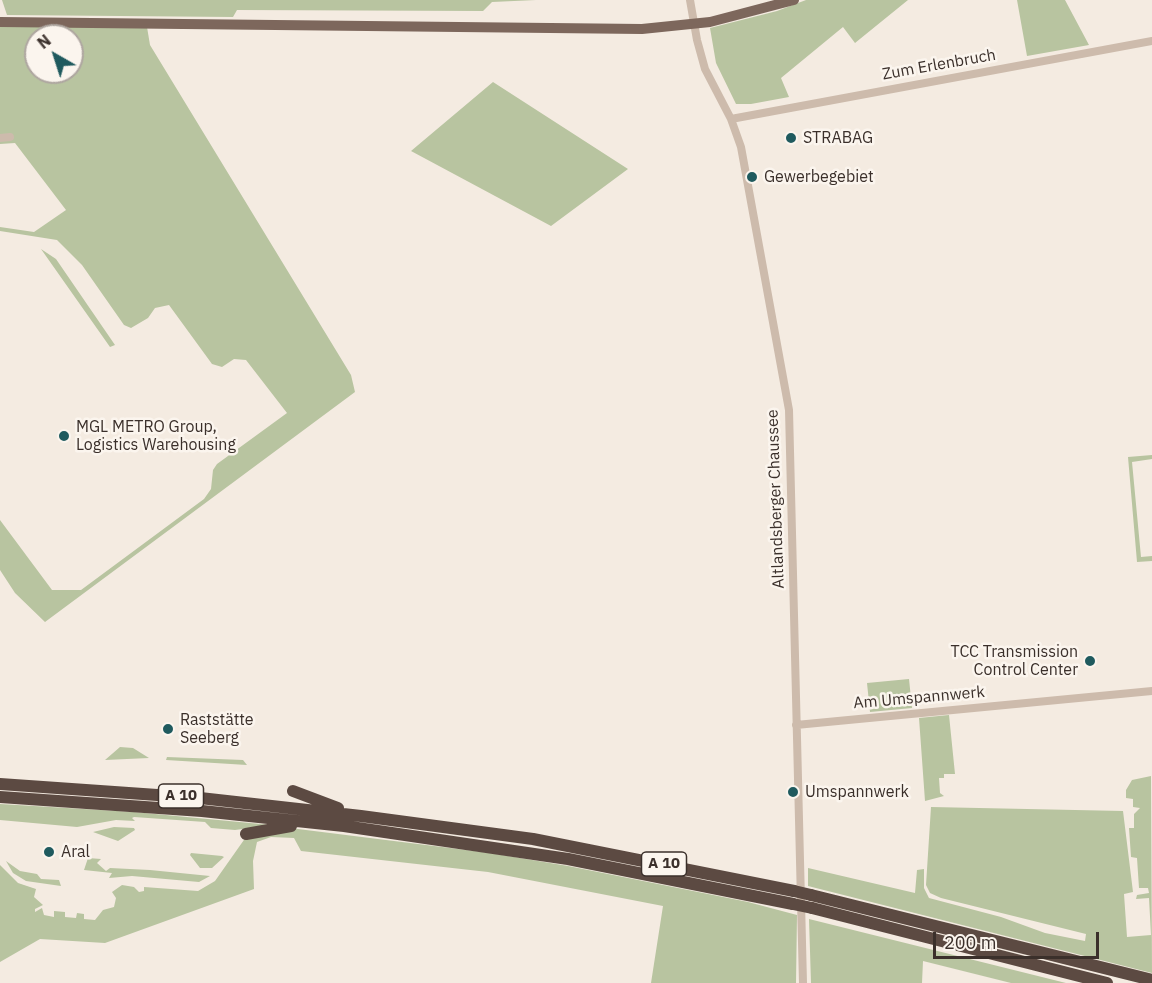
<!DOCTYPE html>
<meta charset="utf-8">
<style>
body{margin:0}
#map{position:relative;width:1152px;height:983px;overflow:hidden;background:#f4ebe1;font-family:"IBM Plex Sans",sans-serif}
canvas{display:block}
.north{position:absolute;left:24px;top:24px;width:60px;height:60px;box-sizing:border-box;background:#fbf5ee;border:2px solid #aea6a0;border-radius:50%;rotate:321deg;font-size:16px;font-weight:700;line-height:24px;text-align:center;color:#3b302b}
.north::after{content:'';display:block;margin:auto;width:21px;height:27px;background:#1f5a5e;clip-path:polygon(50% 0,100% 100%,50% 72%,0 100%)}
.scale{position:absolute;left:933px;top:932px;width:166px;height:27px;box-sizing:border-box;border:3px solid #3b302b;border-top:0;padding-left:8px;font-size:18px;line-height:21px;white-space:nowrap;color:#3b302b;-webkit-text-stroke:4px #fbf5ee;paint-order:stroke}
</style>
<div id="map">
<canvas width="1152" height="983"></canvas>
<div class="north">N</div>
<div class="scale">200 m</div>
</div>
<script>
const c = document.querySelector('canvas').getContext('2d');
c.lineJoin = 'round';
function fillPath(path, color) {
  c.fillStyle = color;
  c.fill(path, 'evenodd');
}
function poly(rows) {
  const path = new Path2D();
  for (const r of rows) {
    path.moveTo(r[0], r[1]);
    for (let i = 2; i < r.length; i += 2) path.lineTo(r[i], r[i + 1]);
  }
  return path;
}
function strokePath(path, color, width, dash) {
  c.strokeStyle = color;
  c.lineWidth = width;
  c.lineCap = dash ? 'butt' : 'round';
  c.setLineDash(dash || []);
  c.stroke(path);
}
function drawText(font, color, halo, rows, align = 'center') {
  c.font = font + ' "IBM Plex Sans",sans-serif';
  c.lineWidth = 5;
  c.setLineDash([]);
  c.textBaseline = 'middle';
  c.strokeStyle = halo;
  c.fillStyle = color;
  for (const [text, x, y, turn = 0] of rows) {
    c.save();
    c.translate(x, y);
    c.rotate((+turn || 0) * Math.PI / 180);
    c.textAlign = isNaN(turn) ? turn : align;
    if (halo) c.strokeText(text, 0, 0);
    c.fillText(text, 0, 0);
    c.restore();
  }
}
fillPath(poly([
 [2,0,536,0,492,2,483,11,237,10,233,17,7,15],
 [806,0,908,0,855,43,843,27,781,78,789,97,751,104,736,104,716,63,710,28,777,11],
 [1017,0,1065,0,1089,45,1027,56],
 [0,25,147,27,150,45,351,375,355,392,45,622,15,593,0,570,0,520,52,590,81,590,204,499,211,489,213,470,217,464,287,413,246,360,234,359,222,367,212,364,169,305,155,308,148,318,131,328,124,325,82,265,57,240,0,231,0,227,34,232,66,210,15,143,0,144,0,141,13,139,0,134],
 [36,36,72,36,72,72,36,72],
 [493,82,628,169,551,226,411,151],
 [41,249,56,259,115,345,110,347],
 [1152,455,1152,459,1132,462,1141,557,1152,556,1152,561,1137,562,1128,457],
 [909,679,912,708,870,712,867,683],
 [949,715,955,774,944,774,944,778,939,778,940,793,944,796,925,801,919,718],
 [120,747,133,748,149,758,105,760],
 [167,757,243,760,247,765,166,760],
 [1151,776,1152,973,808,886,808,868,915,893,917,870,924,869,924,888,929,898,1001,917,1045,933,1085,941,1086,934,941,898,930,893,926,885,931,807,1123,811,1133,892,1124,894,1127,937,1151,935,1149,898,1136,899,1137,895,1149,893,1148,888,1139,888,1137,858,1131,857,1129,828,1134,828,1134,814,1140,808,1133,807,1133,799,1126,798,1126,790,1132,780],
 [0,804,134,812,271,825,235,830,211,828,205,822,134,817,132,818,135,821,116,820,77,827,0,820],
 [114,827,134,828,135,830,118,841,93,832],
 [290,828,490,853,568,866,748,902,797,915,796,983,651,983,663,906,488,872,301,851,294,838,271,837,257,842,253,861,254,889,105,943,40,939,0,962,0,865,18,883,36,889,34,897,43,905,35,909,35,912,42,908,44,915,54,917,54,911,65,912,65,917,76,918,77,913,84,914,84,919,95,920,103,910,114,907,116,898,112,892,122,885,134,887,139,892,144,891,144,887,198,891,215,881,246,837],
 [191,853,222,856,224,857,212,868,200,868,190,855],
 [88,858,101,859,97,863,106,871,110,868,150,870,210,876,199,882,132,876,109,878,112,873,84,870],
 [6,861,20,871,37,874,41,879,59,880,61,886,26,881,13,873],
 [809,919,1066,983,1011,983,923,961,922,983,811,983]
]), '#b8c4a0');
strokePath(poly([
 [690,0,697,40,705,69,731,119,741,147,789,410,803,983],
 [731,119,1152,41],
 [0,138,10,137],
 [796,725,1152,691]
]), '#cdbbac', 8);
strokePath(poly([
 [0,22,642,29,710,22,794,0]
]), '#7d675c', 10);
strokePath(poly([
 [0,784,200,798,361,816,533,839,794,891],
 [293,791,338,808],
 [0,797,202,811,344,826,568,859,793,904],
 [246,834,291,826],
 [811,895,1152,980],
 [812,908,1107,983]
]), '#5c4a42', 12);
strokePath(poly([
 [794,891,811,895],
 [793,904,812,908]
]), '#5c4a42', 12);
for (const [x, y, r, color] of [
 [791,138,6,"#1f5a5e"],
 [752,177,6,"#1f5a5e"],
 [64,436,6,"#1f5a5e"],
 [1090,661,6,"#1f5a5e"],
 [168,729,6,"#1f5a5e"],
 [793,792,6,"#1f5a5e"],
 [49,852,6,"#1f5a5e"]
]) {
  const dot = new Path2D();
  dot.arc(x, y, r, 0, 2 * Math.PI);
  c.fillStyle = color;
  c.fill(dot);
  strokePath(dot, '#fbf5ee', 2);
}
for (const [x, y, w] of [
 [181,796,45],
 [664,864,45]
]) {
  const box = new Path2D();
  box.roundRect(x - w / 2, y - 12, w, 24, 4.5);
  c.fillStyle = '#fbf5ee';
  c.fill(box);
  strokePath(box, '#3b302b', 1.5);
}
drawText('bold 15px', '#3b302b', null, [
 ["A 10",181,796],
 ["A 10",664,864]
]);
drawText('16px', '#3b302b', '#fbf5ee', [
 ["Zum Erlenbruch",939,65,-10],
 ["Altlandsberger Chaussee",776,499,-92],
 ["Am Umspannwerk",919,698,-5]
]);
drawText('16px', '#3b302b', '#fbf5ee', [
 ["STRABAG",803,138],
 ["Gewerbegebiet",764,177],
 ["MGL METRO Group,",76,427],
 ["Logistics Warehousing",76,445],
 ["TCC Transmission",1078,652,"right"],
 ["Control Center",1078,670,"right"],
 ["Raststätte",180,720],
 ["Seeberg",180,738],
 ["Umspannwerk",805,792],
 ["Aral",61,852]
], 'left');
</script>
